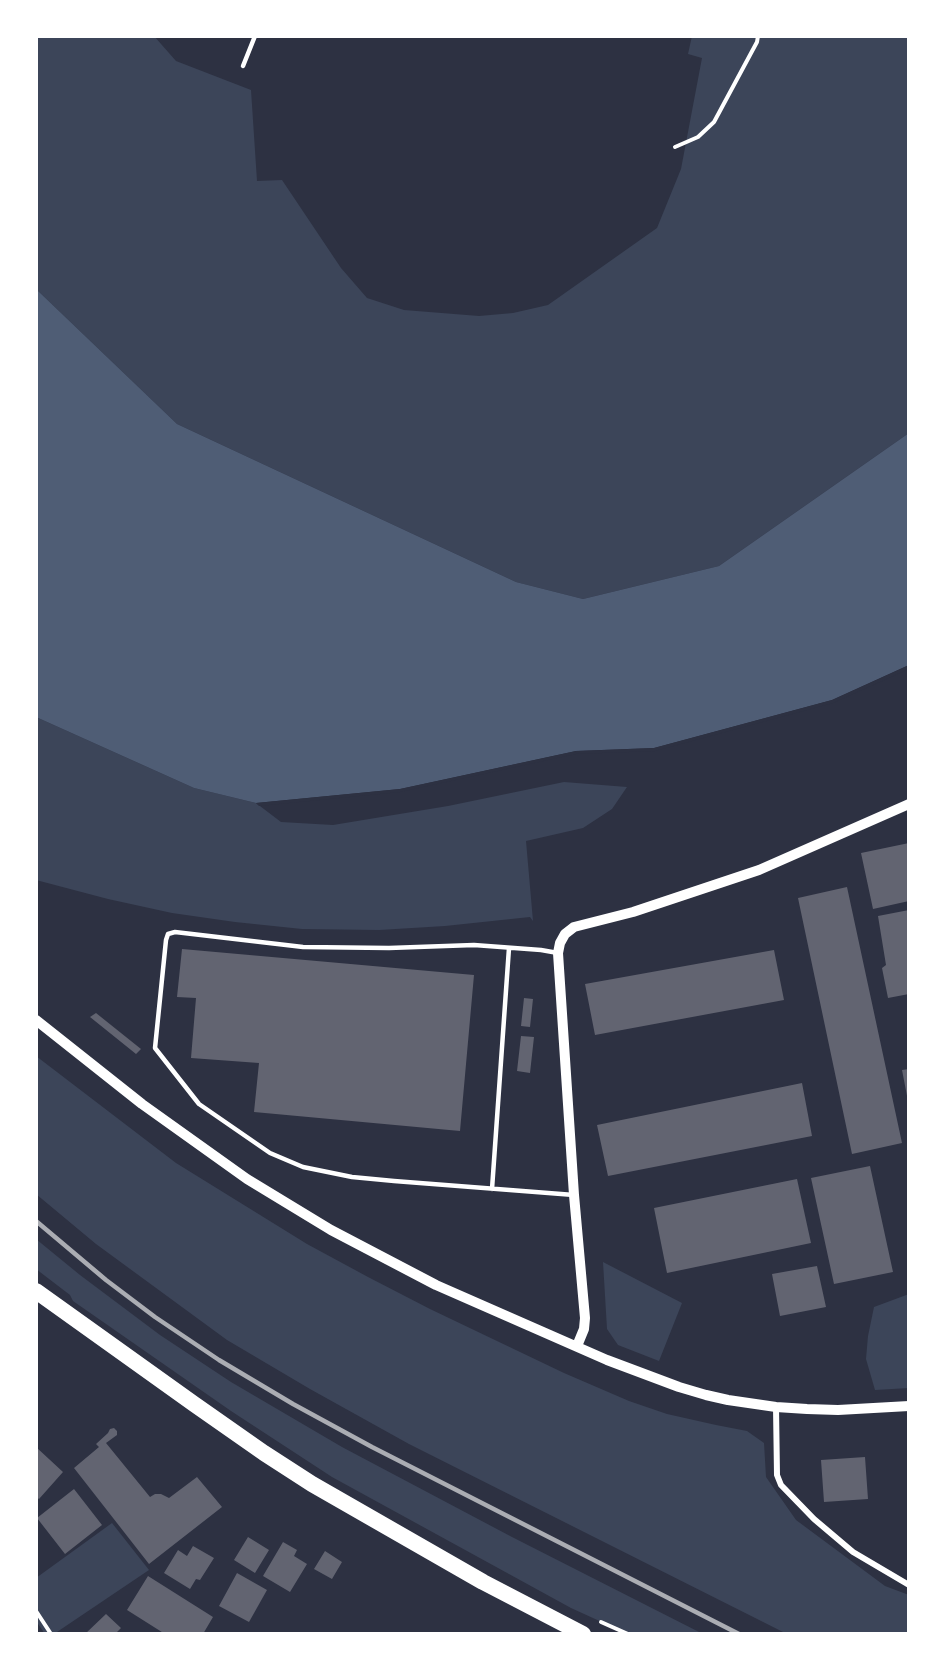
<!DOCTYPE html>
<style>
body{margin:0}
#map{position:relative;width:945px;height:1670px;overflow:hidden;background:#2d3142;font-family:"Fira Sans",sans-serif}
canvas{display:block}
.frame{position:absolute;inset:0;border:38px solid #fff;pointer-events:none}
</style>
<div id="map">
<canvas width="945" height="1670"></canvas>
<div class="frame"></div>
</div>
<script>
const c = document.querySelector('canvas').getContext('2d');
c.lineJoin = 'round';
function fillPath(path, color) {
  c.fillStyle = color;
  c.fill(path, 'evenodd');
}
function poly(rows) {
  const path = new Path2D();
  for (const r of rows) {
    path.moveTo(r[0], r[1]);
    for (let i = 2; i < r.length; i += 2) path.lineTo(r[i], r[i + 1]);
  }
  return path;
}
function strokePath(path, color, width, dash) {
  c.strokeStyle = color;
  c.lineWidth = width;
  c.lineCap = dash ? 'butt' : 'round';
  c.setLineDash(dash || []);
  c.stroke(path);
}
fillPath(poly([
 [36,36,154,36,176,61,251,90,257,181,282,180,341,268,367,298,404,310,479,316,513,313,548,305,657,228,681,169,702,58,688,54,692,36,909,36,909,433,719,566,583,599,516,582,177,424,36,289],
 [36,717,194,788,256,803,281,822,333,825,448,806,564,782,627,787,612,809,583,828,526,841,533,921,530,917,445,926,379,930,302,929,235,922,172,913,108,899,36,880],
 [36,1056,176,1163,307,1244,368,1277,430,1309,564,1373,629,1401,667,1414,716,1425,747,1431,764,1443,766,1477,796,1520,885,1586,909,1595,909,1634,787,1634,409,1444,310,1389,227,1340,96,1244,36,1194],
 [36,1239,80,1275,160,1335,231,1382,342,1447,512,1537,703,1634,628,1634,571,1608,332,1477,231,1411,73,1301,70,1295,36,1269],
 [603,1262,682,1303,659,1361,618,1345,607,1329],
 [909,1294,909,1388,875,1390,866,1359,868,1336,874,1307],
 [112,1523,149,1570,54,1634,45,1634,36,1621,36,1578]
]), '#3c4559');
fillPath(poly([
 [36,289,177,424,516,582,583,599,719,566,909,433,909,665,832,700,654,748,576,751,400,789,256,803,194,788,36,717]
]), '#4f5d75');
fillPath(poly([
 [909,665,909,669,833,703,655,751,576,754,400,792,259,806,256,803,400,789,576,751,654,748,832,700]
]), '#2d3142');
fillPath(poly([
 [909,843,909,901,873,909,861,853],
 [847,887,902,1143,852,1154,798,898],
 [909,910,909,994,888,998,882,968,886,965,878,916],
 [182,949,474,975,460,1131,254,1112,259,1063,191,1058,196,998,177,997],
 [774,950,784,1000,595,1035,585,984],
 [524,998,533,999,530,1027,521,1026],
 [96,1013,141,1049,136,1054,90,1017],
 [521,1036,534,1037,530,1073,517,1071],
 [909,1069,909,1101,908,1101,902,1070],
 [802,1083,812,1136,608,1176,597,1125],
 [870,1166,893,1272,834,1284,811,1178],
 [797,1179,811,1243,667,1273,654,1208],
 [817,1266,826,1307,780,1316,772,1274],
 [114,1428,117,1431,117,1435,106,1443,150,1497,155,1494,161,1494,169,1498,197,1477,222,1507,149,1564,74,1468,99,1447,96,1444,108,1433,110,1429],
 [36,1447,63,1472,39,1499,36,1497],
 [865,1457,868,1499,824,1502,821,1460],
 [74,1489,102,1525,65,1554,37,1518],
 [248,1537,269,1550,255,1573,234,1560],
 [283,1542,297,1550,294,1556,307,1564,290,1592,263,1576],
 [193,1546,214,1558,200,1580,196,1579,190,1589,164,1573,178,1550,187,1556],
 [325,1551,342,1562,332,1579,314,1569],
 [237,1573,267,1590,249,1622,219,1606],
 [148,1576,213,1617,203,1634,165,1634,127,1610],
 [106,1614,121,1628,115,1634,85,1634]
]), '#626471');
strokePath(poly([
 [675,147,698,137,714,122,757,42,758,36],
 [36,1611,51,1634],
 [601,1622,628,1634]
]), '#fff', 4);
strokePath(poly([
 [243,66,255,36],
 [558,953,541,950,474,945,389,948,303,947,175,932,168,934,166,940,155,1048,199,1104,270,1153,303,1167,352,1177,394,1181,574,1195],
 [492,1189,509,948]
]), '#fff', 4.5);
strokePath(poly([
 [776,1407,777,1475,781,1485,814,1519,853,1552,909,1585]
]), '#fff', 6);
strokePath(poly([
 [36,1020,142,1104,247,1179,331,1230,436,1285,607,1360,679,1387,706,1395,728,1400,776,1407,807,1409,838,1410,909,1406],
 [577,1346,584,1329,585,1318,574,1195,558,953,560,943,565,934,574,927,633,912,759,870,909,804]
]), '#fff', 10);
strokePath(poly([
 [36,1291,194,1404,264,1453,312,1484,483,1582,583,1634]
]), '#fff', 16);
strokePath(poly([
 [36,1221,106,1280,155,1317,219,1360,293,1404,372,1447,739,1634]
]), '#abadb3', 4.5);
</script>
